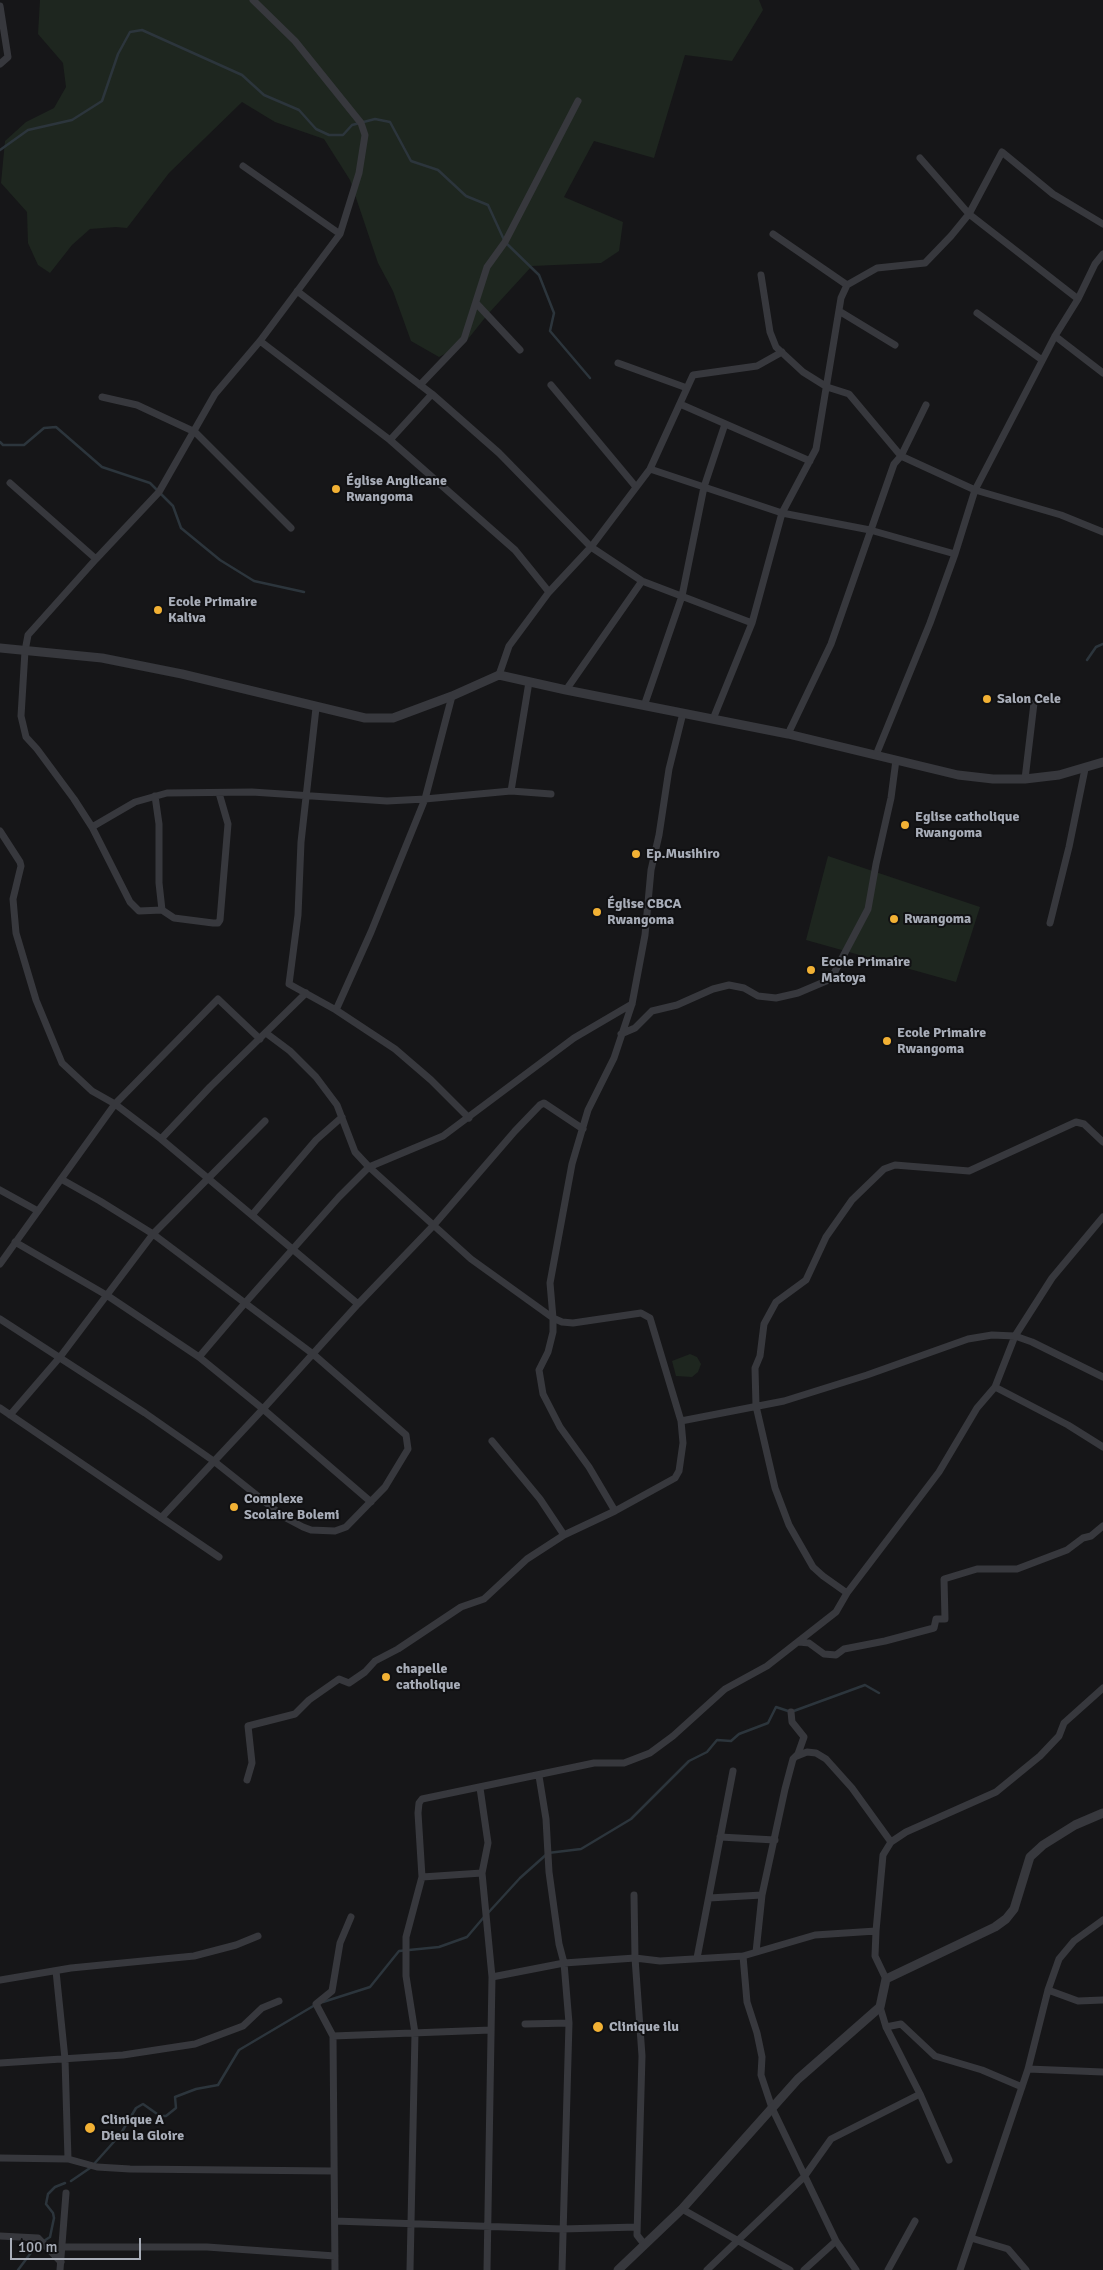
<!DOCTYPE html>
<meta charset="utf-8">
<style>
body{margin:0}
#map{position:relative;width:1103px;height:2270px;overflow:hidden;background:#161618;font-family:Signika,sans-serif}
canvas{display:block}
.scale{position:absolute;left:10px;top:2238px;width:131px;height:22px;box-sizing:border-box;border:2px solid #a8adb8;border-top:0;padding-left:6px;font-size:15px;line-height:18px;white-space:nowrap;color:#a8adb8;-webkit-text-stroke:4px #111113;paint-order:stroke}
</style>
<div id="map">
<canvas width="1103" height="2270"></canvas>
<div class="scale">100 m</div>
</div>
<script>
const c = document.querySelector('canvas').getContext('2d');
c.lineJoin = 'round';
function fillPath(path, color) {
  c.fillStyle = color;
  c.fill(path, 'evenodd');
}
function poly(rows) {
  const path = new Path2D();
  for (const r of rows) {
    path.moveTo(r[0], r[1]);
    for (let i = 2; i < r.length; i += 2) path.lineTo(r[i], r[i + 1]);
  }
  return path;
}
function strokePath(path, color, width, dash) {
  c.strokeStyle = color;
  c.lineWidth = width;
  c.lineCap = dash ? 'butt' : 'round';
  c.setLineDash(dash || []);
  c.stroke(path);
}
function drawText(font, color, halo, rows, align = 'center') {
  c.font = font + ' Signika,sans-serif';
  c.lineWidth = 4;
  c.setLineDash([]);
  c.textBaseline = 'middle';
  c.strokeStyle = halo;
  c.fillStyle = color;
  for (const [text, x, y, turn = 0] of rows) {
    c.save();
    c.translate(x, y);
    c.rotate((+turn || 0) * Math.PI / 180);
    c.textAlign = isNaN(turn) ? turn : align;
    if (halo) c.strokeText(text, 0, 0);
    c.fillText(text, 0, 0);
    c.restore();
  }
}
fillPath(poly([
 [40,0,759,0,763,10,732,61,685,55,654,158,594,141,564,197,623,222,619,251,601,263,532,266,488,314,464,344,439,357,411,341,393,291,378,263,350,180,324,139,275,122,242,102,169,173,127,228,116,227,90,229,72,245,50,273,38,265,28,243,27,212,1,183,5,141,26,122,54,108,66,87,63,63,38,34],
 [828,856,980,907,956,982,806,940],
 [690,1354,697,1357,701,1364,698,1372,692,1377,676,1376,672,1361]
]), '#1e261f');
strokePath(poly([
 [0,150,28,130,72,120,102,101,118,54,130,32,142,30,242,75,264,95,299,110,316,129,329,135,343,135,352,125,375,119,390,122,411,161,438,170,466,196,488,205,505,242,539,275,554,313,550,331,590,378],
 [0,442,3,445,24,445,44,428,56,427,102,467,150,483,173,506,181,528,220,560,254,581,304,592],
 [1087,660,1096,647,1103,644],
 [488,1913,520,1878,548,1853,581,1849,631,1819,689,1761,707,1752,717,1740,731,1741,739,1734,768,1723,776,1707,791,1712,865,1685,879,1693],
 [323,2002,370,1987,399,1951,439,1947,467,1937,484,1917],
 [94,2164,120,2135,136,2108,143,2104,160,2116,166,2116,176,2108,175,2097,196,2089,218,2085,239,2050,315,2005],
 [71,2181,90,2168],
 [18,2270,36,2246,50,2237,54,2218,53,2213,46,2204,48,2194,55,2187,65,2183]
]), '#2c353c', 2.5);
strokePath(poly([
 [0,6,8,57,0,64],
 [920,158,969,214,1078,299],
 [243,166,340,234],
 [773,234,847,285],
 [761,275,770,332,776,347,803,372,827,387,849,394,901,456,975,490,1061,515,1103,532],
 [297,291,432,394,499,453,591,547,642,581,752,623],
 [476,303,520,350],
 [839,311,895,345],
 [977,313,1042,360],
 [1055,336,1103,373],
 [260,341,390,440,515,550,549,592],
 [618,363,687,388],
 [420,385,464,339,487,267,505,242,578,101],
 [551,385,636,487],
 [102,397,137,405,195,432,291,528],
 [680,404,810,461],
 [390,440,432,394],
 [650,469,782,513,870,530,955,554],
 [10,483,96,559],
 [499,675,509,646,549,592,591,547,650,469,693,375,757,366,782,352],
 [566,690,642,581],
 [644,706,682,596,704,487,725,424],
 [316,708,301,842,298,915,289,984,336,1010,371,932,425,799,452,696],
 [713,719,752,623,782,513,816,449,841,298,847,285,877,268,925,263,951,236,969,214,1002,152,1053,194,1103,224],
 [788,734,831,644,894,464,901,456,926,405],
 [876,755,930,623,955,554,975,490,1055,336,1078,299,1095,264,1103,254],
 [1025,779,1034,703],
 [511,791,529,682],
 [219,793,228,824,220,920,218,923,213,923,174,918,162,910,139,911,130,902,92,827,74,799,37,749,26,737,21,716,25,651,28,635,96,559,159,492,215,394,260,341,340,234,359,173,365,135,361,123,295,41,253,0],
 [155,796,159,824,159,883,162,910],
 [92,827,135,802,167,793,252,792,387,801,425,799,511,791,551,794],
 [0,831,20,862,21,866,13,899,16,933,36,1000,62,1063,92,1091,115,1104,161,1139,358,1304],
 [1050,923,1069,847,1085,769],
 [336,1010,395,1049,431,1080,469,1118],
 [266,1033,290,1051,316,1077,337,1105,355,1152,369,1167,471,1259,553,1318,553,1332,548,1352,539,1370,543,1394,560,1427,589,1467,615,1511],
 [621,1034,635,1028,652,1011,677,1005,713,989,729,985,744,988,758,996,776,998,798,993,831,979,868,909,876,864,891,798,896,760],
 [161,1139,210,1087,306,993],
 [0,1190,38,1211],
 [252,1215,316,1140,342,1117],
 [1103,1217,1052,1278,1015,1336,995,1387,1068,1425,1103,1447],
 [15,1242,108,1296,199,1357,263,1409,371,1502],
 [0,1264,115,1104,218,999,260,1039],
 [0,1319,145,1413,215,1462,284,1517,303,1527,311,1530,335,1531,346,1527,385,1487,408,1449,406,1435,313,1354,153,1234,100,1201,61,1179],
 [199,1357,245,1303,339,1197,369,1167,443,1136,574,1038,632,1004],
 [0,1408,219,1557],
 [10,1415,60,1357,153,1234,265,1121],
 [681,1421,784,1401,867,1375,968,1339,992,1335,1015,1336,1032,1342,1103,1377],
 [492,1441,540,1499,564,1535],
 [161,1518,263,1409,358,1304,433,1226,515,1131,540,1105,544,1103,583,1129],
 [847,1593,823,1576,813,1567,789,1525,775,1488,756,1406,755,1368,760,1356,764,1324,776,1302,806,1280,826,1237,852,1200,884,1169,895,1165,969,1171,1076,1122,1084,1124,1103,1142],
 [799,1642,809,1643,824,1654,836,1655,844,1649,885,1641,934,1628,936,1619,945,1619,944,1579,977,1569,1017,1569,1067,1550,1083,1538,1091,1536,1103,1526],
 [797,1756,807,1752,816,1753,826,1759,852,1788,891,1842],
 [539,1776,546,1819,549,1872,559,1944,564,1963,569,2023,562,2270],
 [247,1780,252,1763,248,1726,295,1714,309,1700,339,1679,349,1683,365,1672,375,1661,398,1649,461,1607,484,1599,527,1559,564,1535,615,1511,675,1478,679,1471,683,1443,681,1421,650,1318,641,1313,573,1323,562,1322,553,1318,550,1283,572,1164,588,1110,614,1058,632,1004,645,935,651,870,659,835,669,769,683,713],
 [480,1788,488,1843,482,1873,492,1977,487,2270],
 [720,1837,775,1840],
 [422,1877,482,1873],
 [634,1895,635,1958,642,2056,637,2235,644,2244],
 [709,1898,762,1895],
 [756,1952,762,1895,785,1789,793,1759,798,1754,804,1737,792,1722,791,1712],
 [743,1956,747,2002,757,2033,762,2057,761,2075,772,2108,836,2241,856,2270],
 [697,1958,733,1771],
 [56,1971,65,2059,68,2159],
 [492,1977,564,1963,635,1958,660,1961,743,1956,815,1935,876,1931],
 [886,1979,875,1956,876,1931,883,1855,891,1842,906,1832,996,1792,1040,1756,1059,1736,1064,1723,1103,1688],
 [0,1980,71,1968,194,1956,236,1945,258,1936],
 [1048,1990,1078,2001,1103,2000],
 [880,2007,886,2027,920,2094,949,2160],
 [525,2024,569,2023],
 [886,2027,901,2024,935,2056,982,2070,1022,2087],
 [333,2036,491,2030],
 [0,2063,123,2055,195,2044,243,2026,262,2008,279,2001],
 [1028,2069,1103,2072],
 [0,2158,68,2159,97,2167,130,2169,333,2171],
 [682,2209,790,2270],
 [335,2221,562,2229,637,2227],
 [0,2236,38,2238,61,2262],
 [971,2238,1008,2249,1026,2270],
 [62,2247,207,2247,335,2256],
 [60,2270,66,2193],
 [335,2270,333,2036,316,2004,332,1991,340,1943,351,1917],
 [410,2270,415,2033,406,1976,406,1937,422,1877,418,1813,419,1803,422,1799,594,1763,624,1763,650,1753,673,1736,725,1689,767,1666,836,1612,847,1593,939,1472,977,1408,995,1387],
 [707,2270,804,2177,831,2139,920,2094],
 [804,2270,836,2241],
 [888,2270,915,2221],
 [960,2270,1028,2069,1048,1990,1059,1959,1074,1941,1103,1920]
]), '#37383d', 7);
strokePath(poly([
 [0,648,102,658,182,674,365,718,393,718,452,696,499,675,566,690,788,734,958,775,993,779,1025,779,1059,775,1103,762],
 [618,2270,682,2209,798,2079,880,2007,886,1979,995,1927,1006,1919,1014,1909,1030,1857,1043,1845,1075,1825,1103,1813]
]), '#37383d', 9);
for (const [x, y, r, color] of [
 [336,489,5,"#f2b134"],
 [158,610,5,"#f2b134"],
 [987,699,5,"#f2b134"],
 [905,825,5,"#f2b134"],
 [636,854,5,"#f2b134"],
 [597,912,5,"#f2b134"],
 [894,919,5,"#f2b134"],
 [811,970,5,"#f2b134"],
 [887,1041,5,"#f2b134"],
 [234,1507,5,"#f2b134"],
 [386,1677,5,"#f2b134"],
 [598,2027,6,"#f2b134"],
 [90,2128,6,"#f2b134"]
]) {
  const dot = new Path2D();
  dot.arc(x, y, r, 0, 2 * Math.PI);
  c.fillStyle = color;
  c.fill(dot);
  strokePath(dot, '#111113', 2);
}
drawText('bold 14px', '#a8adb8', '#111113', [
 ["Église Anglicane",346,481],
 ["Rwangoma",346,497],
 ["Ecole Primaire",168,602],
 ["Kaliva",168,618],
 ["Salon Cele",997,699],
 ["Eglise catholique",915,817],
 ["Rwangoma",915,833],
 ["Ep.Musihiro",646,854],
 ["Église CBCA",607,904],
 ["Rwangoma",607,920],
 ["Rwangoma",904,919],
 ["Ecole Primaire",821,962],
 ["Matoya",821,978],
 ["Ecole Primaire",897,1033],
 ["Rwangoma",897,1049],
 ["Complexe",244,1499],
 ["Scolaire Bolemi",244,1515],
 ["chapelle",396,1669],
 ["catholique",396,1685],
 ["Clinique ilu",609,2027],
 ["Clinique A",101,2120],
 ["Dieu la Gloire",101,2136]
], 'left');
</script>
